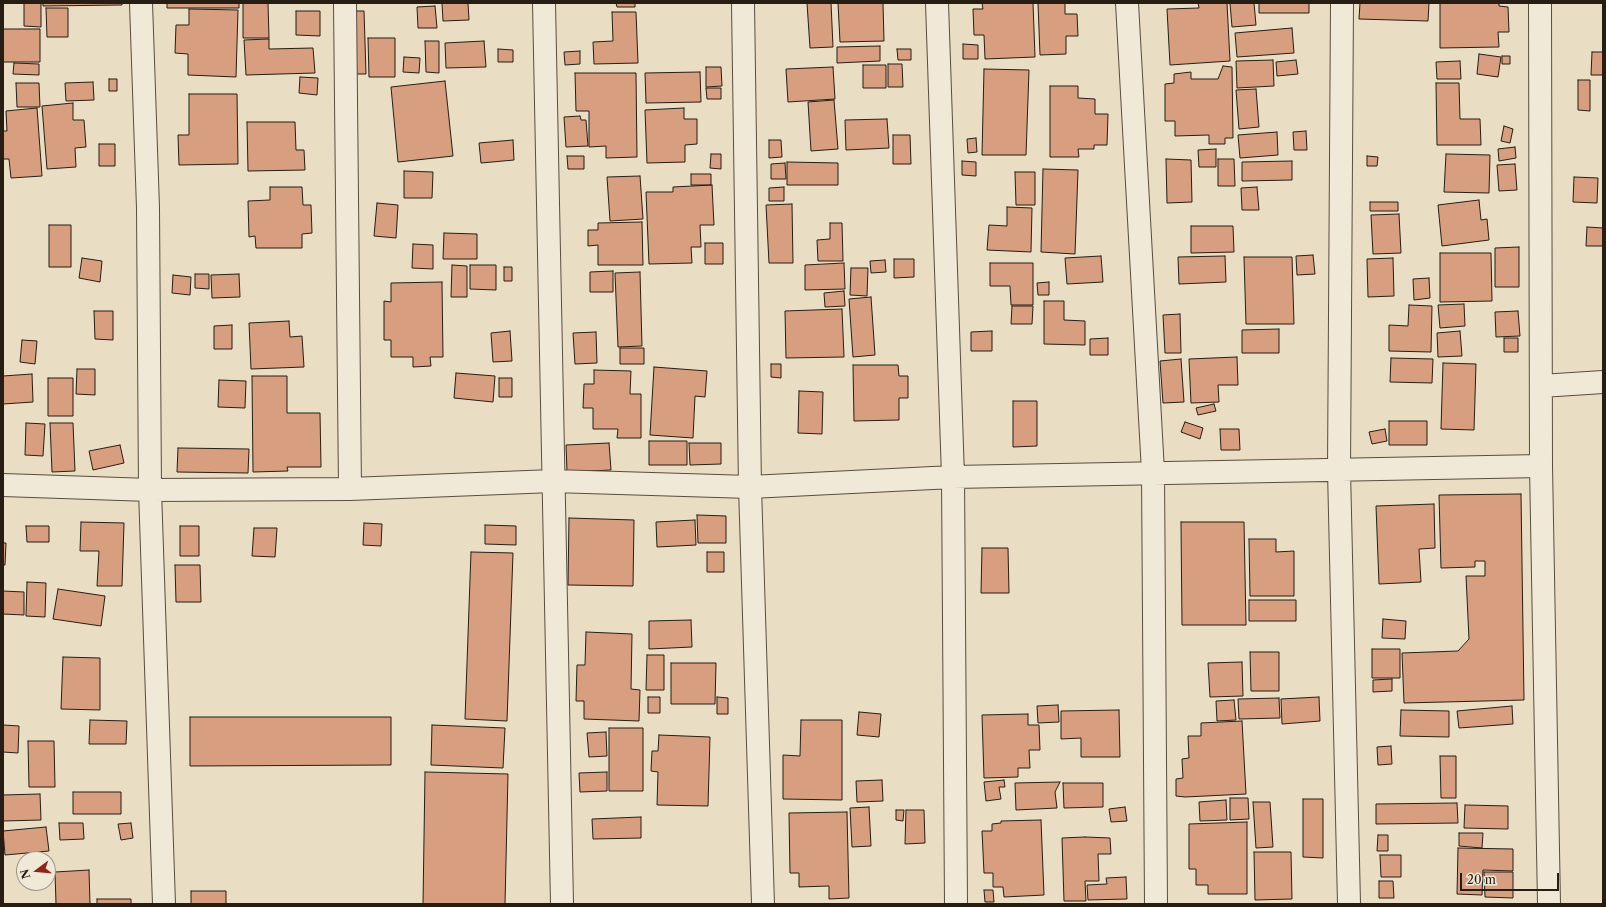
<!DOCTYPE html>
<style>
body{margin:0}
#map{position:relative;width:1606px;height:907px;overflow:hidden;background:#e9ddc3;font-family:"Libre Caslon Text",serif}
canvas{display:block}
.frame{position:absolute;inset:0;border:4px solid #271d13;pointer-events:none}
.north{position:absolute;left:16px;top:851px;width:40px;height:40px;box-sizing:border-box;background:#f1e9d8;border:1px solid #a09789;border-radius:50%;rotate:254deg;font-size:11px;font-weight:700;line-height:16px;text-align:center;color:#271d13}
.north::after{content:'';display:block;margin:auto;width:14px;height:18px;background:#8f2418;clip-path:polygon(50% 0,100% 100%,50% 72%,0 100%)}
.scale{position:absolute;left:1460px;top:873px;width:99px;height:18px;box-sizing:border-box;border:2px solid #271d13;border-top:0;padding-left:5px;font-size:12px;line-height:14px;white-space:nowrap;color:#271d13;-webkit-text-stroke:3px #f1e9d8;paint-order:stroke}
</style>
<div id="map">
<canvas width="1606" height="907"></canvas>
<div class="frame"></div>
<div class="north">N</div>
<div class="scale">20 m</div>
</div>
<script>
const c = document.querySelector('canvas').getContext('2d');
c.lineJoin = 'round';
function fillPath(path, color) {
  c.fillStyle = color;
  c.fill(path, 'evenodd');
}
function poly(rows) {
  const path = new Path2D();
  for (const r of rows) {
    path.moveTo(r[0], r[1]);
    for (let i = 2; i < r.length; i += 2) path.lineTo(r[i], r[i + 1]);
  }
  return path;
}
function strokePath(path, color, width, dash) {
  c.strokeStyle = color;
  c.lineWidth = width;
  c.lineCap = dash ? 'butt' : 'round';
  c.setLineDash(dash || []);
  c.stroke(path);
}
const building = poly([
 [24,3,41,3,41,27,24,26,24,3],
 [43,3,122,3,122,5,43,6,43,3],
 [167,3,239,3,239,8,167,8,167,3],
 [243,3,268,3,269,38,243,38,243,3],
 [442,3,468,3,469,20,443,21,442,3],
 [616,3,635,3,635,7,617,7,616,3],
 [807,3,831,3,833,47,810,48,807,3],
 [838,3,883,3,884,41,840,42,838,3],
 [982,3,1033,3,1035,57,985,59,984,35,974,35,973,9,983,9,982,3],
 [1038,3,1065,3,1065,14,1077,14,1078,36,1066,36,1066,54,1040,55,1038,3],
 [1198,3,1227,3,1230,61,1170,65,1167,9,1199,8,1198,3],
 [1230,3,1254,3,1256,25,1232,27,1230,3],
 [1259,3,1309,3,1309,13,1259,13,1259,3],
 [1360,3,1429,3,1428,21,1359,19,1360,3],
 [1440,3,1499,3,1499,6,1508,7,1509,32,1498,32,1499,47,1440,48,1440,3],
 [435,6,437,28,418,28,417,7,435,6],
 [46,8,68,8,68,37,47,37,46,8],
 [189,9,238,10,236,77,188,75,188,54,175,53,176,25,189,25,189,9],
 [296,11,320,11,320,36,296,35,296,11],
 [352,11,364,11,366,74,354,74,352,11],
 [612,12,636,12,638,63,594,64,593,42,613,41,612,12],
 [1292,28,1294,53,1237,57,1235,33,1292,28],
 [3,29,40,29,40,62,3,62,3,29],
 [368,38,395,38,395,77,369,77,368,38],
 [269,39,269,49,313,48,315,73,246,75,244,40,269,39],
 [425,41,439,41,439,73,426,72,425,41],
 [484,41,486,67,446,68,445,43,484,41],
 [963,44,978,45,978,59,963,59,963,44],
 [880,46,880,61,837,63,837,47,880,46],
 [498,49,513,50,513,62,498,62,498,49],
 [897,49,911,49,911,60,898,60,897,49],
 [580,51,580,64,565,65,564,52,580,51],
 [1592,52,1603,52,1603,75,1591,75,1592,52],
 [1479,54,1501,57,1498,77,1477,74,1479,54],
 [1502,56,1510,56,1510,64,1502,64,1502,56],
 [404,57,420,58,419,73,403,72,404,57],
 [1273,60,1274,86,1237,88,1236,61,1273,60],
 [1296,60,1298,74,1277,76,1276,62,1296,60],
 [1460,61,1461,79,1437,79,1436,62,1460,61],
 [14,63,39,64,39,75,13,74,14,63],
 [888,64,902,64,903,87,888,87,888,64],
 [863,65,886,65,886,88,863,88,863,65],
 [1223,66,1232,67,1233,138,1225,138,1225,144,1209,144,1209,135,1175,136,1175,121,1165,121,1165,84,1174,83,1174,74,1191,72,1191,79,1218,79,1223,66],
 [706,67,721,67,722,86,706,87,706,67],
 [833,67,835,99,788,102,786,69,833,67],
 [984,69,1029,70,1026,155,982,155,984,69],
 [700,72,701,102,646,103,645,73,700,72],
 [575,73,636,73,637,157,606,158,606,146,589,147,589,111,576,111,575,73],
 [300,77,318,78,317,95,299,93,300,77],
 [109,79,117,79,117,91,109,91,109,79],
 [1578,80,1590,80,1590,111,1578,110,1578,80],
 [445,81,453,156,398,162,391,87,445,81],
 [93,82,94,100,66,101,65,83,93,82],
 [16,83,39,83,40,107,17,107,16,83],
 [1436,83,1459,83,1460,119,1480,119,1481,145,1437,145,1436,83],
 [1050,86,1078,86,1078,98,1095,99,1095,114,1108,114,1107,145,1094,145,1094,149,1078,149,1079,157,1050,157,1050,86],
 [706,88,721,88,721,99,707,99,706,88],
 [1256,89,1259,127,1239,129,1236,90,1256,89],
 [189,94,237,94,238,164,179,165,178,135,189,135,189,94],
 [834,100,838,149,811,151,808,102,834,100],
 [73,103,73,120,84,120,86,147,75,148,76,167,47,169,42,106,73,103],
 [37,108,42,176,11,178,9,159,3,159,3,131,7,131,6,111,37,108],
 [684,108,684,119,697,119,697,144,685,145,685,162,647,163,645,110,684,108],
 [580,116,581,120,586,120,588,146,566,147,564,117,580,116],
 [887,119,889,148,846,150,845,120,887,119],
 [247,122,295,122,296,150,304,150,305,170,248,171,247,122],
 [1504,126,1513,129,1510,143,1501,141,1504,126],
 [1306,131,1307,150,1294,150,1293,132,1306,131],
 [1277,132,1278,155,1240,158,1238,135,1277,132],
 [893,135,910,135,911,164,893,164,893,135],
 [976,138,977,152,968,153,967,139,976,138],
 [513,140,514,160,481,163,479,143,513,140],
 [769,140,781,140,782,157,769,158,769,140],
 [99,144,115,144,115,166,99,166,99,144],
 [1515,147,1516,158,1499,161,1498,149,1515,147],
 [1216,149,1216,167,1199,167,1198,150,1216,149],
 [711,154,721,154,721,169,710,168,711,154],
 [1446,154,1490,155,1489,193,1444,192,1446,154],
 [567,156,584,156,584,169,568,169,567,156],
 [1367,156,1378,157,1377,166,1367,166,1367,156],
 [1166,159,1191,160,1192,202,1167,203,1166,159],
 [1218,159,1234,159,1235,186,1218,186,1218,159],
 [962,161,976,162,976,176,962,175,962,161],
 [1292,161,1292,180,1242,181,1242,162,1292,161],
 [787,162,838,163,838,185,787,185,787,162],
 [785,163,786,179,771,179,771,164,785,163],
 [1515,164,1517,190,1499,191,1497,165,1515,164],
 [1043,169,1078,170,1075,254,1041,252,1043,169],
 [404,171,433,172,432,198,404,198,404,171],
 [1015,172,1035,172,1035,205,1016,205,1015,172],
 [691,174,711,174,711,185,691,185,691,174],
 [640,176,643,219,610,221,607,177,640,176],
 [1574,177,1598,178,1597,203,1573,202,1574,177],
 [712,185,714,225,700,225,701,247,691,247,692,263,649,264,646,192,673,192,673,187,712,185],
 [270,187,302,187,303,205,311,205,312,233,302,234,302,248,256,248,255,236,249,237,248,201,270,200,270,187],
 [784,187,784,201,769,201,769,188,784,187],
 [1257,187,1259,210,1242,210,1241,188,1257,187],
 [1479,200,1481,220,1487,219,1489,240,1442,246,1438,205,1479,200],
 [1370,202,1398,202,1398,211,1370,211,1370,202],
 [377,203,398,205,396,238,374,236,377,203],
 [792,204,793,263,769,263,766,205,792,204],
 [1007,207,1032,208,1031,252,987,250,989,225,1007,226,1007,207],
 [1399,214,1401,253,1373,254,1371,215,1399,214],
 [642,222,643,265,598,265,598,245,588,246,588,230,598,230,598,223,642,222],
 [830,223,842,223,843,261,818,261,817,240,830,239,830,223],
 [49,225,71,225,71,267,49,267,49,225],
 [1191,226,1233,226,1234,252,1191,253,1191,226],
 [1587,227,1603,228,1603,246,1586,246,1587,227],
 [444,233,477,234,477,259,443,259,444,233],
 [705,243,723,243,723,264,705,264,705,243],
 [413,244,433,245,433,269,412,268,413,244],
 [1519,247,1519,287,1495,287,1495,248,1519,247],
 [1440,253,1491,253,1492,301,1440,302,1440,253],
 [1313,255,1315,274,1297,275,1296,256,1313,255],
 [1101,256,1103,282,1067,284,1065,258,1101,256],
 [1225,256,1226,282,1179,284,1178,257,1225,256],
 [1244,257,1292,257,1294,324,1246,324,1244,257],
 [82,258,102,261,100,282,79,278,82,258],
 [1393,258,1394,296,1368,297,1367,259,1393,258],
 [894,259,914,259,914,277,894,278,894,259],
 [885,260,886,272,871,273,870,261,885,260],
 [844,263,845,289,805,290,805,265,844,263],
 [990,263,1033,263,1033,305,1011,305,1010,286,990,286,990,263],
 [452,265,467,266,467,297,451,297,452,265],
 [470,265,496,265,496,290,470,289,470,265],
 [504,267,512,267,512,281,504,281,504,267],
 [851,268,868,268,867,296,850,295,851,268],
 [613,271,613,292,590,292,590,272,613,271],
 [640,272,642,346,618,347,615,273,640,272],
 [195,274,209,274,209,289,195,288,195,274],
 [239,274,240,297,212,298,211,275,239,274],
 [173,275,191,277,190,295,172,293,173,275],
 [1429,278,1430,298,1414,300,1413,279,1429,278],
 [442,282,443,357,430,357,431,366,413,367,413,357,391,357,391,340,384,340,384,301,391,302,391,283,442,282],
 [1049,282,1049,295,1038,295,1037,283,1049,282],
 [844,291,845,306,825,307,824,293,844,291],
 [871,297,875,355,853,357,849,299,871,297],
 [1044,301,1064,301,1064,320,1085,321,1085,345,1044,344,1044,301],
 [1464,304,1465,326,1440,328,1438,305,1464,304],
 [1409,305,1432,306,1431,352,1389,351,1389,325,1408,326,1409,305],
 [1012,306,1033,306,1032,324,1011,324,1012,306],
 [842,309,844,357,786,358,785,311,842,309],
 [94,311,113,311,113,340,95,339,94,311],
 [1518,311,1520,336,1496,337,1495,312,1518,311],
 [1180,314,1181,353,1165,353,1163,315,1180,314],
 [289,321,290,337,302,336,304,367,251,369,249,323,289,321],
 [232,325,232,349,214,349,214,326,232,325],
 [1279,329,1279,353,1242,353,1242,330,1279,329],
 [510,331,512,361,493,362,491,333,510,331],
 [992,331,992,351,971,351,971,332,992,331],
 [1460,331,1462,356,1438,357,1437,333,1460,331],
 [596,332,597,363,575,364,573,333,596,332],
 [1108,338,1108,355,1090,355,1090,339,1108,338],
 [1504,338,1518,338,1518,352,1504,352,1504,338],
 [22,340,37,341,35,364,20,362,22,340],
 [620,348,644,348,644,364,620,364,620,348],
 [1237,357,1238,385,1218,385,1219,402,1191,403,1189,359,1237,357],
 [1391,358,1433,359,1432,383,1390,382,1391,358],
 [1181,359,1184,402,1163,403,1160,361,1181,359],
 [1443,363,1476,364,1474,430,1441,429,1443,363],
 [771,364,781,364,781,378,771,377,771,364],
 [853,365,898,365,899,376,908,376,908,398,899,398,899,420,854,421,853,365],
 [654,367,707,371,705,397,695,396,693,438,650,435,654,367],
 [77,369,95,369,95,395,76,394,77,369],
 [594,370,631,371,630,394,641,394,641,438,617,438,618,429,593,429,593,408,583,408,584,384,594,384,594,370],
 [456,373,495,376,493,402,454,398,456,373],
 [32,374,33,402,3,404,3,376,32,374],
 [252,376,287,376,287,413,320,413,321,467,287,467,288,471,253,472,252,376],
 [48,378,73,378,73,416,48,416,48,378],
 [499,378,512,378,512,397,499,397,499,378],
 [219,380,246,381,245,408,218,407,219,380],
 [799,391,823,392,822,434,798,433,799,391],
 [1013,401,1037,401,1037,446,1013,447,1013,401],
 [1214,404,1216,411,1198,415,1196,408,1214,404],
 [1389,421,1427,421,1427,445,1389,445,1389,421],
 [1185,422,1203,428,1200,439,1181,432,1185,422],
 [26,423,45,424,43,456,25,455,26,423],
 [50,423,73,423,75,471,52,472,50,423],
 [1220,429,1239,429,1240,450,1221,450,1220,429],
 [1385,429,1387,441,1372,444,1369,432,1385,429],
 [649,441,687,441,687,465,649,465,649,441],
 [609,443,611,470,567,472,566,445,609,443],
 [689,443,721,443,721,464,690,465,689,443],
 [120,445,124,463,93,470,89,451,120,445],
 [178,448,249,449,248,473,177,472,178,448],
 [1521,494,1524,700,1404,703,1402,653,1458,651,1469,639,1466,576,1485,576,1485,561,1475,561,1475,567,1441,568,1439,495,1521,494],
 [1434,504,1435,548,1419,549,1421,582,1379,584,1376,506,1434,504],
 [697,515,726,516,726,543,698,543,697,515],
 [569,518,634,520,633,586,568,585,569,518],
 [695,520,696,545,657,547,656,522,695,520],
 [81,522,124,523,122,586,97,586,99,551,80,551,81,522],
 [1181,522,1244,522,1246,625,1182,625,1181,522],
 [364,523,382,524,381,546,363,545,364,523],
 [485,525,516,526,516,545,485,544,485,525],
 [26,526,49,526,49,542,27,542,26,526],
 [180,526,199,526,199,556,180,556,180,526],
 [254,528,277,528,275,557,252,556,254,528],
 [1249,539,1276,539,1276,552,1294,551,1294,596,1250,596,1249,539],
 [3,543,6,543,5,565,3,565,3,543],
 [982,548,1008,548,1009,593,981,593,982,548],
 [471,552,513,553,507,721,465,719,471,552],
 [707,552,724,552,724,572,707,572,707,552],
 [175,565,200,565,201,602,176,602,175,565],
 [27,582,46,583,45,617,26,616,27,582],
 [58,589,105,596,101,626,53,619,58,589],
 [3,591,24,592,24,615,3,614,3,591],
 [1249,600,1296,600,1296,621,1249,621,1249,600],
 [1383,619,1406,621,1405,639,1382,638,1383,619],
 [691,620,692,647,649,649,649,621,691,620],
 [586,632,632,634,631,689,640,690,639,721,584,719,584,701,576,701,577,665,585,665,586,632],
 [1372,649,1400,649,1400,678,1372,678,1372,649],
 [1250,652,1279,652,1279,691,1251,691,1250,652],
 [647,655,664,655,664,690,646,690,647,655],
 [63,657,100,658,100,710,61,709,63,657],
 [1242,662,1243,696,1210,697,1208,663,1242,662],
 [671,663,716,663,715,704,671,704,671,663],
 [1392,679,1392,691,1373,692,1373,680,1392,679],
 [648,697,660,697,660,713,648,713,648,697],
 [717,697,728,698,728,714,717,714,717,697],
 [1319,697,1320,721,1282,724,1281,699,1319,697],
 [1279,698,1280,718,1239,719,1238,699,1279,698],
 [1234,700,1236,720,1217,721,1216,701,1234,700],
 [1058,705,1059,722,1038,723,1037,706,1058,705],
 [1512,706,1513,724,1459,728,1457,711,1512,706],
 [1119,710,1120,757,1081,757,1081,738,1061,739,1061,711,1119,710],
 [1401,710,1449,711,1449,737,1400,736,1401,710],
 [859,712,881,714,879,737,857,735,859,712],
 [1028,714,1028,725,1039,725,1040,750,1029,750,1030,768,1018,768,1018,777,984,778,982,715,1028,714],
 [190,717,391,717,391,765,190,766,190,717],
 [90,720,127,721,126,744,89,744,90,720],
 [801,720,842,720,842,800,783,799,783,755,800,756,801,720],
 [1242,721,1246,794,1185,797,1176,796,1176,779,1183,778,1182,759,1189,758,1188,736,1201,736,1201,723,1242,721],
 [3,725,19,726,18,753,3,752,3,725],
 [432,725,505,728,503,768,431,765,432,725],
 [609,728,643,728,643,791,609,791,609,728],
 [606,732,607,756,589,757,587,733,606,732],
 [659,735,710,737,708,806,657,805,658,772,651,771,652,751,658,751,659,735],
 [28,741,54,741,55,787,29,787,28,741],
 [1391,746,1392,764,1378,765,1377,747,1391,746],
 [1440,756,1456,756,1456,798,1441,798,1440,756],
 [425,772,508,774,505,904,423,904,425,772],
 [607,772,607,791,580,792,579,773,607,772],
 [882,780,883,801,857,802,856,781,882,780],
 [1004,780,1005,787,999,787,1001,799,986,801,984,782,1004,780],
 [1060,782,1055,792,1057,808,1016,810,1015,783,1060,782],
 [1063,783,1103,783,1103,807,1064,808,1063,783],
 [73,792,121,792,121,814,73,814,73,792],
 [40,794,41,820,3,821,3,795,40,794],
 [1230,798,1248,798,1249,819,1230,820,1230,798],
 [1303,799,1323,799,1323,858,1303,857,1303,799],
 [1226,800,1227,820,1200,821,1199,802,1226,800],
 [1253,802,1270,802,1273,847,1256,848,1253,802],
 [1457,803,1458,823,1376,824,1376,804,1457,803],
 [1465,805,1508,806,1508,829,1464,828,1465,805],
 [869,807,871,846,852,847,850,808,869,807],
 [1125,807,1127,821,1111,822,1109,809,1125,807],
 [896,810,904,810,903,821,896,820,896,810],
 [906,810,924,810,925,843,905,844,906,810],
 [847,812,849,898,829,899,829,886,799,887,799,873,790,873,789,813,847,812],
 [641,817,641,838,593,839,592,819,641,817],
 [1041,820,1044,895,1004,897,1003,887,993,887,993,873,984,873,982,831,992,831,992,824,1001,823,1001,821,1041,820],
 [1247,822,1247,894,1208,894,1208,885,1196,885,1196,869,1189,869,1189,824,1247,822],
 [59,823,83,823,84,839,60,840,59,823],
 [131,823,133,838,121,840,118,824,131,823],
 [46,827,49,851,5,855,3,831,46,827],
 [1459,833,1483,833,1482,848,1459,846,1459,833],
 [1378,835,1388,835,1388,851,1377,851,1378,835],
 [1085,837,1110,838,1111,854,1098,854,1099,881,1085,881,1086,901,1064,901,1062,838,1085,837],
 [1458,848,1513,849,1513,871,1483,870,1482,895,1457,894,1458,848],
 [1254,852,1291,852,1292,899,1255,900,1254,852],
 [1380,855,1401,855,1401,877,1381,877,1380,855],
 [89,870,90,904,56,904,55,872,89,870],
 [1484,872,1513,872,1513,898,1485,897,1484,872],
 [1126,877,1127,899,1088,900,1087,885,1107,884,1106,878,1126,877],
 [1379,881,1393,881,1394,898,1379,898,1379,881],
 [984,890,993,890,994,902,985,902,984,890],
 [191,891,226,891,226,904,191,904,191,891],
 [97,899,131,899,131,904,97,904,97,899]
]);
fillPath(building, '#d79e80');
strokePath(building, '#271d13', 1);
const street = poly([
 [141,3,148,208,150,490,164,904],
 [345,3,350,489],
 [544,3,562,904],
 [743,3,750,487,763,904],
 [937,3,953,477,956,904],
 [1127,3,1153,472,1156,904],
 [1342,3,1339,470,1349,904],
 [1540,3,1541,466,1549,904],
 [1541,386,1603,382],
 [3,485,150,490,350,489,553,481,750,487,953,477,1541,466]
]);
strokePath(street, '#584d3f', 24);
strokePath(street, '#f1e9d8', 22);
</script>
